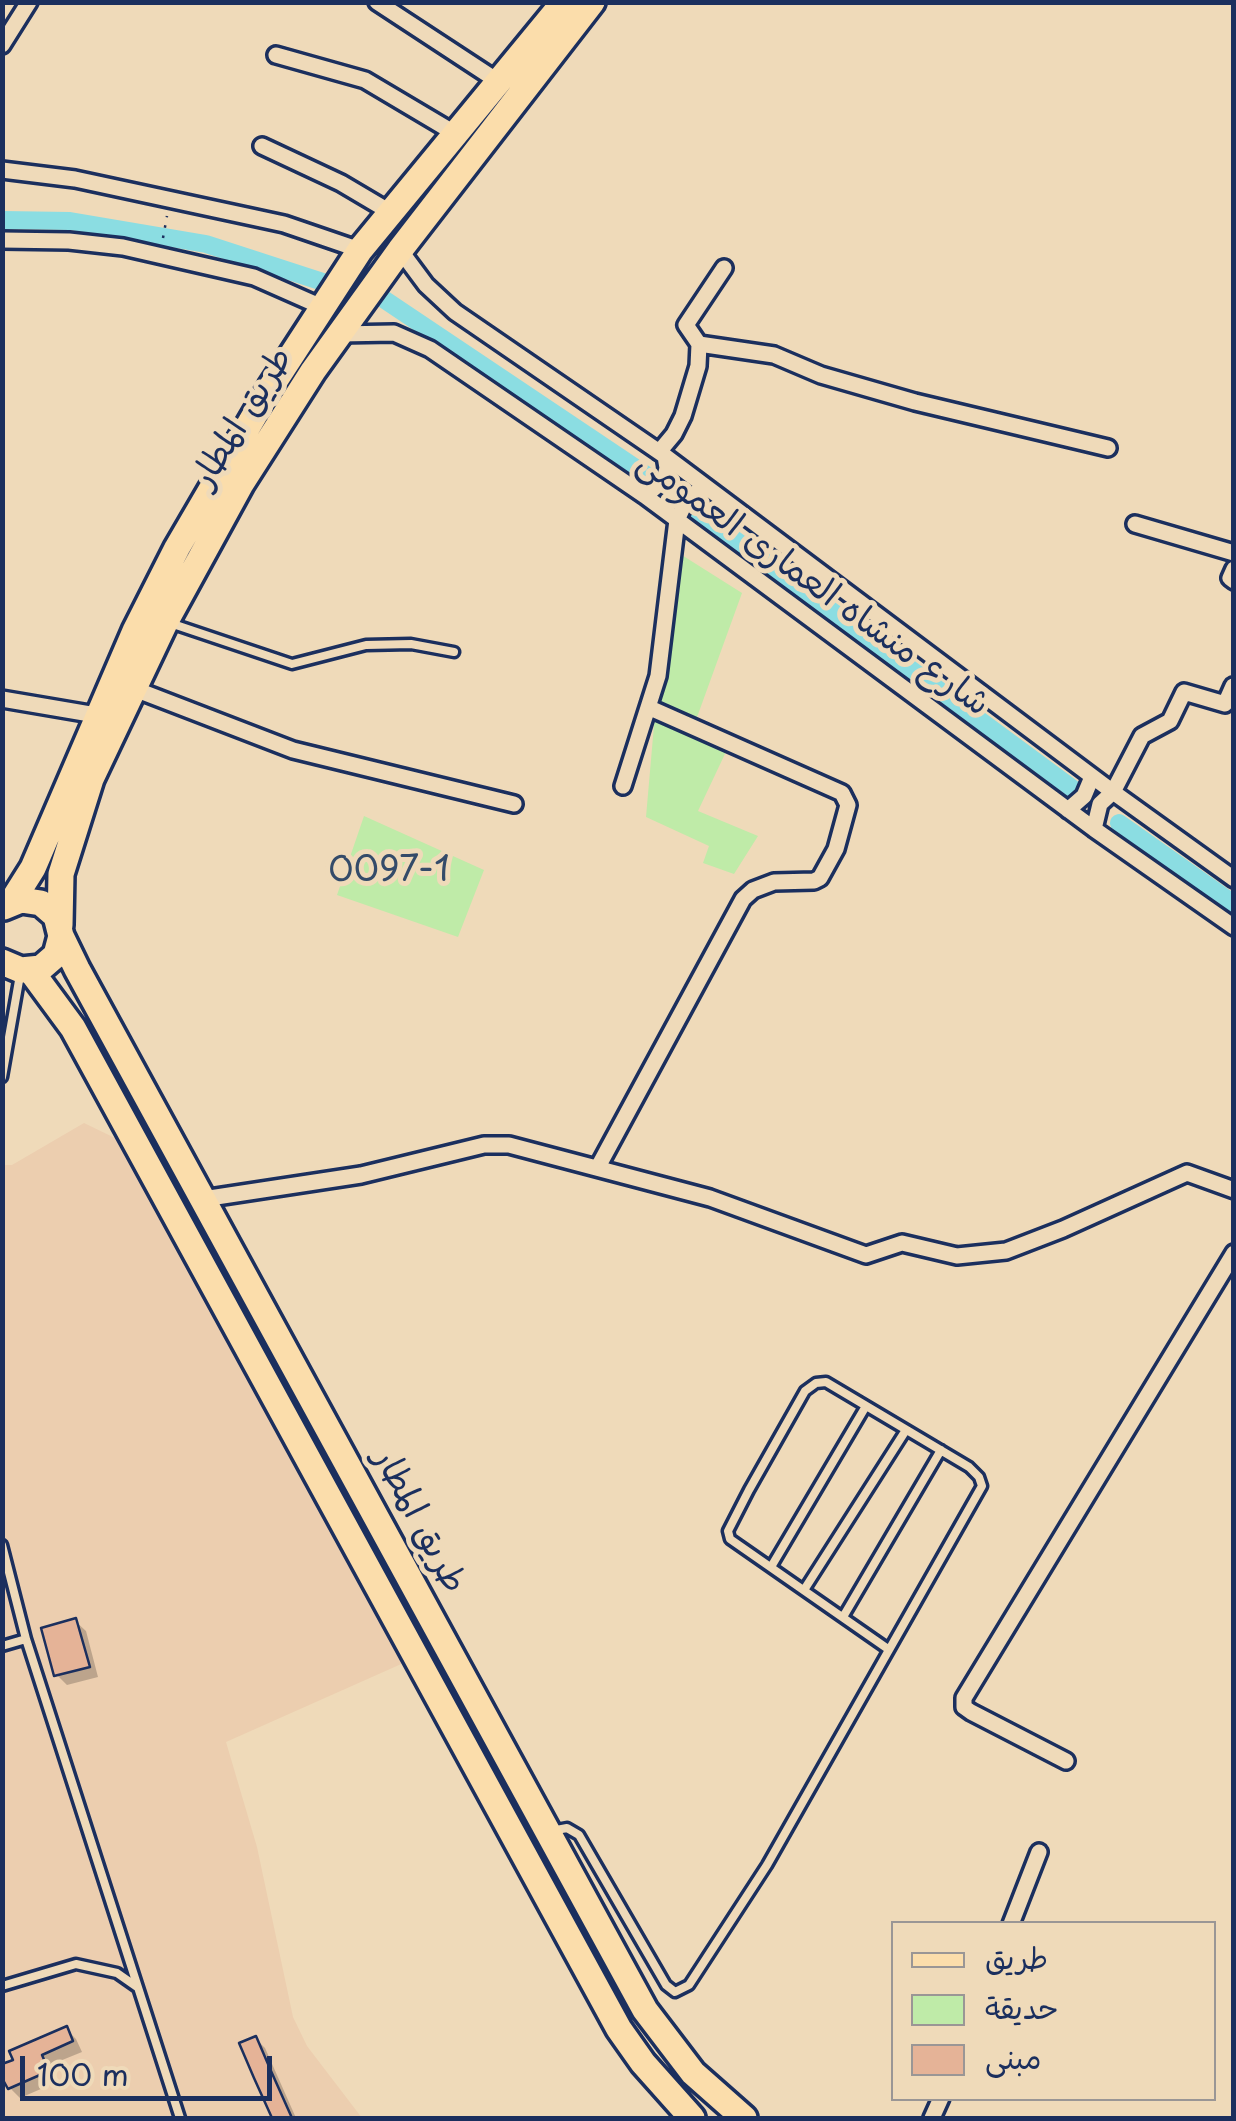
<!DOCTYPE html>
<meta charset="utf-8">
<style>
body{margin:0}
#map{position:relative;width:1236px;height:2121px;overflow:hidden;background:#efdab9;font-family:"Playpen Sans","Playpen Sans Arabic",sans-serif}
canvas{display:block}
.frame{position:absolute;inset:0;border:5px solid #1b2f5e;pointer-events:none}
.legend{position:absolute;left:891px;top:1921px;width:325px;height:180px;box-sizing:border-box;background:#efdab9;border:2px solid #9a9695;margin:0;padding:12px 18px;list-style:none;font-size:30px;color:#1b2f5e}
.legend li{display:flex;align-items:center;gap:20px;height:50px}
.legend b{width:50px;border:2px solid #9a9695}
.scale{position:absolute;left:20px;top:2056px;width:252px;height:45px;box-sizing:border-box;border:5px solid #1b2f5e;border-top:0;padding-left:12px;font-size:30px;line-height:35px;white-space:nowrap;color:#1b2f5e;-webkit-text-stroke:8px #efdab9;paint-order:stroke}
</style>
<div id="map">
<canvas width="1236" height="2121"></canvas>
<div class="frame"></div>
<ul class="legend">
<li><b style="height:12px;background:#fbddab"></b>طريق</li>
<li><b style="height:28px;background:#bfeba8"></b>حديقة</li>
<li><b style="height:28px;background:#e5b397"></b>مبنى</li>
</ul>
<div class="scale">100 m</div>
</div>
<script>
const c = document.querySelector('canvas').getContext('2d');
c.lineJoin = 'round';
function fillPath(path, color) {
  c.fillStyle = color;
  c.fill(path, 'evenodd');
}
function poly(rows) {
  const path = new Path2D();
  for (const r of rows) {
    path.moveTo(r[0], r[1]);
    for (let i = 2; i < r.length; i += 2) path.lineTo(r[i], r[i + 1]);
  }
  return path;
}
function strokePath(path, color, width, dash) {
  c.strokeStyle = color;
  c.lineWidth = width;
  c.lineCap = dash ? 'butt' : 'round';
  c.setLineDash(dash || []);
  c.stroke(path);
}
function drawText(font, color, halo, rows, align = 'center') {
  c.font = font + ' "Playpen Sans","Playpen Sans Arabic",sans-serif';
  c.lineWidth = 10;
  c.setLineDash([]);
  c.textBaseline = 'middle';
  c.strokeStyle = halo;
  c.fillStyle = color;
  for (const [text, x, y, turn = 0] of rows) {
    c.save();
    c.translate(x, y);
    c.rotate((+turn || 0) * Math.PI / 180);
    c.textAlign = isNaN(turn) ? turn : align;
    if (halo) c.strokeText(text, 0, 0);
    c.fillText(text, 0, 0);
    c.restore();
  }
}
fillPath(poly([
 [84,1123,115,1138,408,1661,226,1742,257,1847,293,2017,307,2046,362,2118,3,2118,2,1165,12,1165]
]), '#ecceaf');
fillPath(poly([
 [677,552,742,593,696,720,732,739,698,811,758,836,734,874,703,863,709,846,646,817,657,691],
 [364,816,484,870,458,937,337,895]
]), '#bfeba8');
fillPath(poly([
 [75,1621,86,1631,98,1677,67,1685,57,1675],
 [66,2029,76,2039,82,2052,50,2065,57,2082,20,2098,10,2088],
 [256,2039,265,2048,296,2118,274,2118,242,2044]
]), '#0003');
strokePath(poly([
 [2,220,70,221,206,244,326,283],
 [385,300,655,481],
 [696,511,1073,789],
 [1119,823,1234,904]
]), '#8bdde2', 18);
const building = poly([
 [76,1618,90,1667,54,1676,41,1628,76,1618],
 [67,2026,73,2041,42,2055,49,2071,8,2089,2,2078,2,2064,13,2060,9,2051,67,2026],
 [256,2036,271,2071,292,2118,272,2118,254,2078,239,2043,256,2036]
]);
fillPath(building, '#e5b397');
strokePath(building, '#1b2f5e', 2.5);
const lane = poly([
 [170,623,292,664,366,645,411,644,454,652],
 [2,1077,20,975],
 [2,1545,26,1639,180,2118],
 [771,1567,866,1406],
 [804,1590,906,1430],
 [843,1617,941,1450],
 [2,1646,26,1639],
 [551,1831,567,1828,579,1835,666,1985,675,1992,689,1985,767,1865,982,1486,979,1477,969,1467,826,1382,816,1383,805,1391,749,1490,728,1531,730,1539,888,1649],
 [2,1986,76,1964,117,1973,137,1987]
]);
const street = poly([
 [377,2,499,82],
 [2,45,29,2],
 [276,55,365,80,456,134],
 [262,146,341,183,390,212],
 [2,170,75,179,284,224,360,250],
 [2,240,69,241,123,247,254,277,322,307],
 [400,250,426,285,455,312,665,456,1113,792,1234,879],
 [339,334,394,333,430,349,645,496,1094,829,1234,927],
 [699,344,774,355,821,375,915,402,1108,448],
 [659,452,674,434,683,416,698,366,699,344,686,325,724,268],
 [645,496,664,480,667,468,665,456],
 [1135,524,1234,553],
 [1234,569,1230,578,1234,581],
 [132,688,293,750,514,804],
 [2,699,96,715],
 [623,786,658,676,677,520,687,499,705,486],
 [1068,810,1084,796,1092,777],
 [1094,829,1100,804,1113,792,1142,736,1170,721,1184,692,1225,704,1233,686],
 [598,1167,743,899,753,890,774,882,814,881,820,878,836,849,848,805,842,793,650,708],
 [203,1199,361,1175,484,1145,509,1145,710,1198,866,1255,902,1243,957,1256,1006,1251,1063,1229,1187,1173,1234,1190],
 [1066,1761,971,1712,964,1707,964,1698,1234,1253],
 [1011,1924,1039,1852],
 [932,2118,941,2098]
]);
const primary = poly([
 [11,903,33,868,135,631,177,548,271,387,360,250,564,2],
 [60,925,61,874,91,779,166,621,241,484,313,371,400,250,592,2],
 [61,936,77,969,645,2010,693,2073,744,2118],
 [2,962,21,970,41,968,56,955,61,936,56,916,41,903,21,900,4,907],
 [31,971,73,1028,619,2029,643,2063,692,2118]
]);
strokePath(lane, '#1b2f5e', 15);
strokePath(street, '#1b2f5e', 22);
strokePath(primary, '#1b2f5e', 32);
strokePath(poly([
 [163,238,167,216]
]), '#1b2f5e', 2.5, [2.5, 8]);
strokePath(lane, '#efdab9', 8);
strokePath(street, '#efdab9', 15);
strokePath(primary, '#fbddab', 25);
drawText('35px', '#1b2f5e', '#efdab9', [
 ["طريق المطار",243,418,-58],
 ["شارع منشاه العمارى العمومى",813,584,36],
 ["طريق المطار",419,1521,62]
]);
drawText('35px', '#344b69', '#efdab9', [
 ["0097-1",389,871]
]);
</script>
